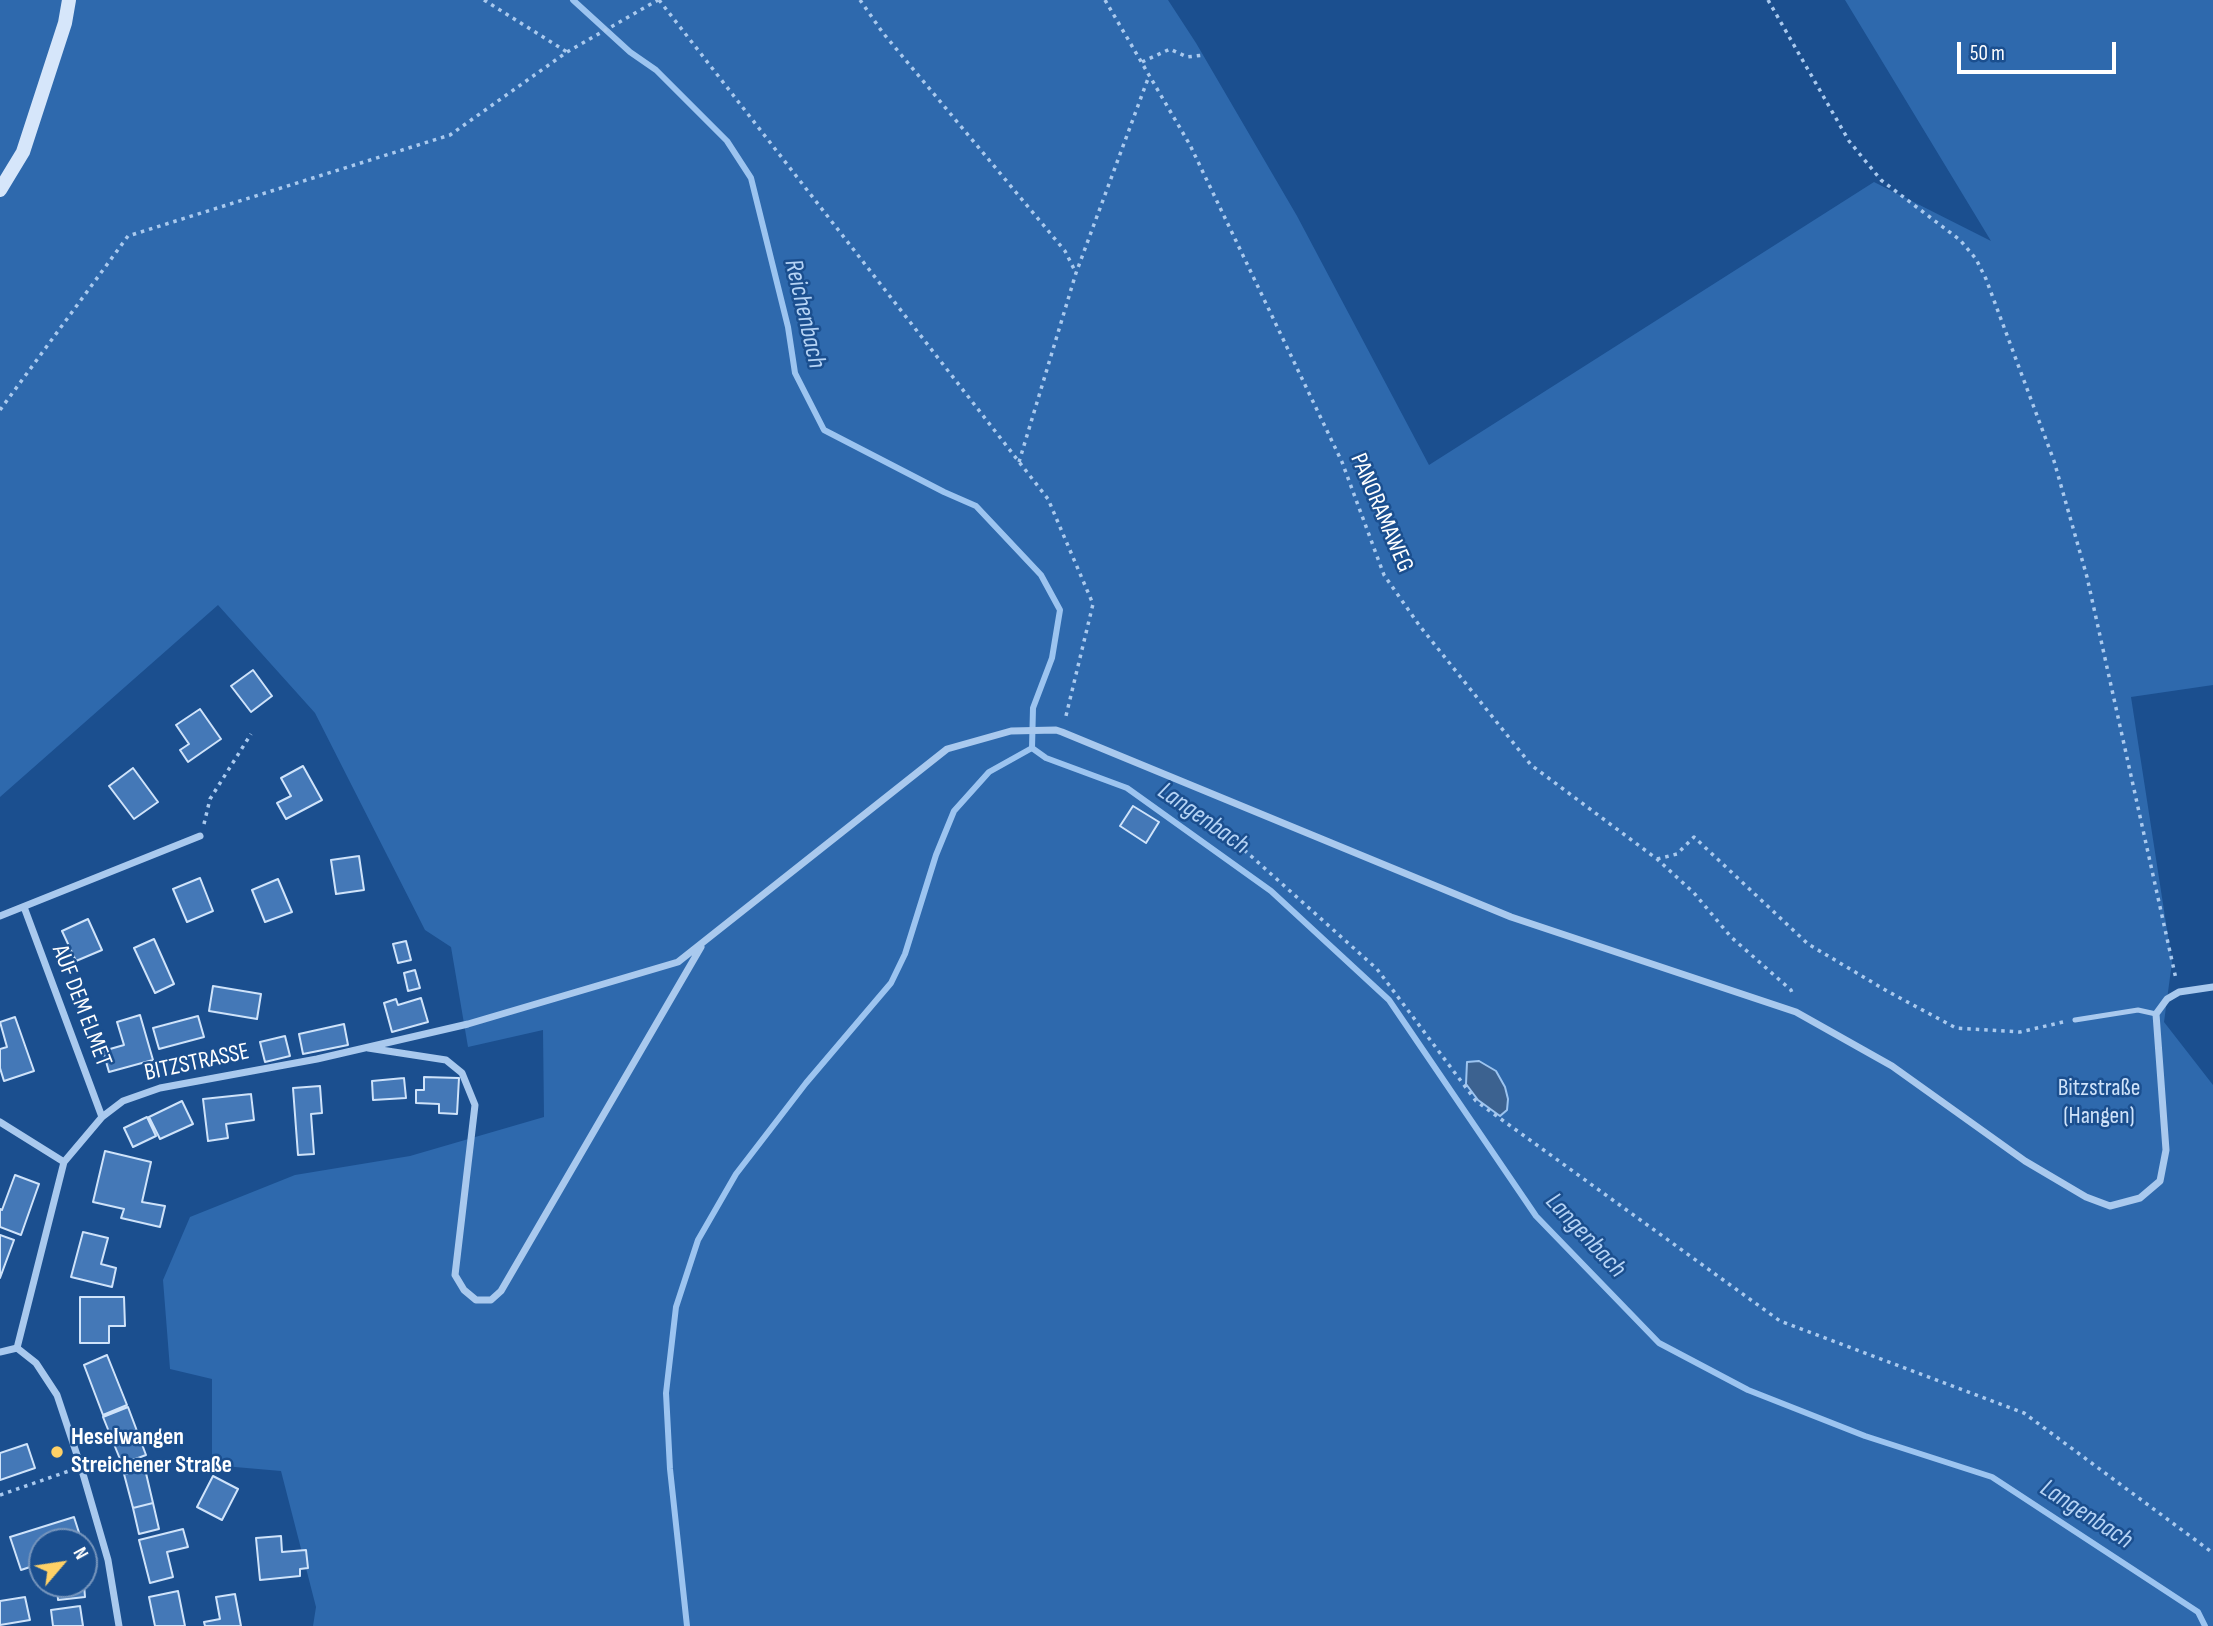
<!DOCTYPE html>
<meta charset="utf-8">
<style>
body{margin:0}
#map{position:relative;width:2213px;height:1626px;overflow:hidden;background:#1b4f8f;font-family:"Sofia Sans Condensed",sans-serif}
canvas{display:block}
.north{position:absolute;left:28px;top:1528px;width:70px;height:70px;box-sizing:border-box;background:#1b4f8f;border:2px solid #7695bc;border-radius:50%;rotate:61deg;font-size:19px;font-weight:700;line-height:28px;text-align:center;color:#fff}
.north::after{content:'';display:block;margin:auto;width:24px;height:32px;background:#ffd166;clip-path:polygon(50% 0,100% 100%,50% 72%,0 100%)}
.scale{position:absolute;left:1957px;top:42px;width:159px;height:32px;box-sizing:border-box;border:4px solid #fff;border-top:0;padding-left:9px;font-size:21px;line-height:24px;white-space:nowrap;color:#fff;-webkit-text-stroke:5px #1b4f8f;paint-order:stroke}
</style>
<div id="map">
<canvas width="2213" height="1626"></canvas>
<div class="north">N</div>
<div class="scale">50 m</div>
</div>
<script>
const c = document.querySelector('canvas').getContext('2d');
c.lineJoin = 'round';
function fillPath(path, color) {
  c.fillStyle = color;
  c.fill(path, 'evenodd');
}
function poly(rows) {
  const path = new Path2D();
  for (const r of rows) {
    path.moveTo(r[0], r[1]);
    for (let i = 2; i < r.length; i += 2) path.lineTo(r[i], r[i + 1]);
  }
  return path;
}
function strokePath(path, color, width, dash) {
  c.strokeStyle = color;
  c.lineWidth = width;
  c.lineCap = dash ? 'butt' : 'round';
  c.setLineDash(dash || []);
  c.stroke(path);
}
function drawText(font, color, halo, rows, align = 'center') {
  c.font = font + ' "Sofia Sans Condensed",sans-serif';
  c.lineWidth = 5;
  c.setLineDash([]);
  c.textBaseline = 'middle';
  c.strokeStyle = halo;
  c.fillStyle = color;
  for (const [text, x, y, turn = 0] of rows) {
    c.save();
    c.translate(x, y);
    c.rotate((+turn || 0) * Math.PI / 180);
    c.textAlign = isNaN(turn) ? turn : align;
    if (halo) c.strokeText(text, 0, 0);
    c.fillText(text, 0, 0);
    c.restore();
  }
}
fillPath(poly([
 [0,0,1168,0,1196,43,1297,216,1429,465,1874,182,1991,241,1845,0,2213,0,2213,685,2131,697,2172,962,2164,1022,2213,1085,2213,1626,313,1626,316,1607,281,1471,212,1465,212,1379,170,1369,163,1280,190,1217,295,1175,410,1156,544,1117,543,1030,468,1047,451,947,425,930,315,713,218,605,0,797]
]), '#2e69ad');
const water = poly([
 [1479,1061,1496,1071,1505,1087,1508,1099,1507,1110,1500,1116,1478,1100,1466,1084,1467,1062,1479,1061]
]);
fillPath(water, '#3c6290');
strokePath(water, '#9cc4f0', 2);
strokePath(poly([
 [573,0,630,52,656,70,727,141,751,178,788,327,795,373,824,430,944,492,976,506,1041,575,1060,610,1052,658,1033,708,1032,748],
 [1032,748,1046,758,1127,788,1271,891,1389,1000,1536,1216,1659,1343,1748,1390,1865,1436,1992,1477,2198,1612,2205,1626],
 [687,1626,670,1469,666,1393,676,1307,698,1240,736,1174,806,1083,891,983,905,954,936,855,954,811,989,772,1032,748]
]), '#9cc4f0', 6);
const building = poly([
 [253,670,272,696,251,712,231,686,253,670],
 [200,709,221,739,188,762,180,750,189,744,176,725,200,709],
 [303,766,322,800,286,819,277,803,291,796,281,778,303,766],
 [133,768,158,802,134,819,109,786,133,768],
 [1133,806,1159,822,1146,843,1120,826,1133,806],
 [359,856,364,890,336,894,331,860,359,856],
 [200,878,213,911,187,922,173,889,200,878],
 [278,879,292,912,265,922,252,890,278,879],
 [88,919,102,950,76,961,62,931,88,919],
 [154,939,174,984,155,993,134,948,154,939],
 [406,941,411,960,398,963,393,944,406,941],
 [415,970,420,988,408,991,404,973,415,970],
 [213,986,261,994,257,1019,209,1011,213,986],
 [421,998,428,1022,392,1032,384,1003,396,999,398,1005,421,998],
 [140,1015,153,1060,109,1072,103,1051,124,1045,117,1022,140,1015],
 [198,1016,204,1037,159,1049,153,1028,198,1016],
 [15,1017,34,1071,4,1081,0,1068,0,1049,7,1047,0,1022,15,1017],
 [344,1024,348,1045,303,1054,299,1034,344,1024],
 [285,1036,290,1056,265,1062,260,1042,285,1036],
 [424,1077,459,1078,457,1114,439,1113,439,1104,416,1103,416,1090,424,1090,424,1077],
 [404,1078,406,1098,373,1100,372,1081,404,1078],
 [320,1086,322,1113,311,1114,314,1154,298,1155,293,1088,320,1086],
 [251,1094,254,1120,226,1124,228,1138,208,1141,203,1099,251,1094],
 [182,1101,193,1124,160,1139,149,1117,182,1101],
 [147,1117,156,1136,133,1147,124,1128,147,1117],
 [105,1151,151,1162,142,1202,165,1206,160,1227,121,1218,124,1209,93,1202,105,1151],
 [15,1175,39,1184,21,1235,0,1227,0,1209,2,1210,15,1175],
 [83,1232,108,1238,101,1264,116,1268,112,1287,71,1277,83,1232],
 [0,1235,14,1240,0,1278,0,1235],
 [80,1297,124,1297,125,1326,109,1326,109,1343,80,1343,80,1297],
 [107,1355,127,1405,103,1415,84,1365,107,1355],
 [128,1407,146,1455,122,1464,103,1417,128,1407],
 [27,1444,35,1468,0,1480,0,1453,27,1444],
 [145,1469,153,1503,133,1508,124,1474,145,1469],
 [213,1476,238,1489,222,1520,197,1507,213,1476],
 [153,1503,159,1529,139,1534,133,1508,153,1503],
 [74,1517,82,1542,42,1542,42,1563,21,1570,10,1537,74,1517],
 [183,1529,188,1547,167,1552,173,1577,150,1583,139,1540,183,1529],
 [281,1536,282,1552,306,1550,308,1568,300,1569,300,1576,260,1580,256,1538,281,1536],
 [57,1584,84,1584,85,1597,58,1600,57,1584],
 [178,1591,185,1626,155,1626,149,1597,178,1591],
 [235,1594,241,1626,205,1626,204,1622,220,1619,216,1597,235,1594],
 [25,1597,30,1620,0,1625,0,1601,25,1597],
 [80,1606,83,1626,53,1626,51,1610,80,1606]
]);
fillPath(building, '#4478b7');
strokePath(building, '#cfe3fa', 2);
strokePath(poly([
 [484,0,567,52],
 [659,0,1048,499,1093,604,1065,720],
 [860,0,883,33,1065,251,1076,273],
 [1105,0,1190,145,1342,462,1384,575,1419,625,1531,765,1657,859,1694,893,1731,937,1791,990,1793,996],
 [1768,0,1849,141,1881,180,1960,240,1976,259,1986,279,2054,461,2087,577,2176,979],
 [1142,62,1170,49,1187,57,1204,55],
 [0,410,128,236,450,135,567,52,658,0],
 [1019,462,1076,273,1149,76],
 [1170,794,1203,813,1377,969,1476,1101,1780,1321,2024,1413,2213,1553],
 [204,824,210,799,251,734],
 [1657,859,1677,854,1694,837,1808,944,1887,991,1956,1028,2020,1032,2063,1022],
 [0,1495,69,1471]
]), '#a9c9ee', 3.5, [3.5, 5]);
strokePath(poly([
 [2075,1020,2138,1010,2156,1014]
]), '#a9c9ee', 5);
strokePath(poly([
 [24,907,102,1117],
 [0,916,200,836],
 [368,1048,446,1060,462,1073,475,1105,455,1275,464,1290,476,1300,491,1300,501,1291,701,947],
 [0,1122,64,1162],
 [17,1348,64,1162,102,1117,123,1101,160,1088,317,1059,468,1024,678,962,947,749,1011,731,1056,730,1062,732,1511,917,1796,1012,1892,1066,2025,1161,2086,1197,2110,1206,2140,1198,2160,1181,2166,1150,2156,1014,2167,999,2179,992,2213,987],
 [17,1348,36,1363,57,1395,81,1467,108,1560,119,1626],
 [0,1352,17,1348]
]), '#a9c9ee', 7);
strokePath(poly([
 [0,190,23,152,65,23,69,0]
]), '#d6e6fa', 14);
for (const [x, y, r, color] of [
 [57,1452,7,"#ffd166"]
]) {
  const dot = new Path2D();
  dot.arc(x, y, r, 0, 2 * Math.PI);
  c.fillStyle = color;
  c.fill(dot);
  strokePath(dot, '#1b4f8f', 2.5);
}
drawText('24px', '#fff', '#1b4f8f', [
 ["PANORAMAWEG",1381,513,67],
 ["AUF DEM ELMET",81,1006,69],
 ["BITZSTRASSE",197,1063,-12]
]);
drawText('24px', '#cfe3fa', '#1b4f8f', [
 ["Bitzstraße",2099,1089],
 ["(Hangen)",2099,1117]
]);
drawText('bold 24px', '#fff', '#1b4f8f', [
 ["Heselwangen",71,1438],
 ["Streichener Straße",71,1466]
], 'left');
drawText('italic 26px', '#b5d3f5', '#1b4f8f', [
 ["Reichenbach",804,314,77],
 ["Langenbach",1203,819,35],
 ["Langenbach",1585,1236,47],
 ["Langenbach",2086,1515,33]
]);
</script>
